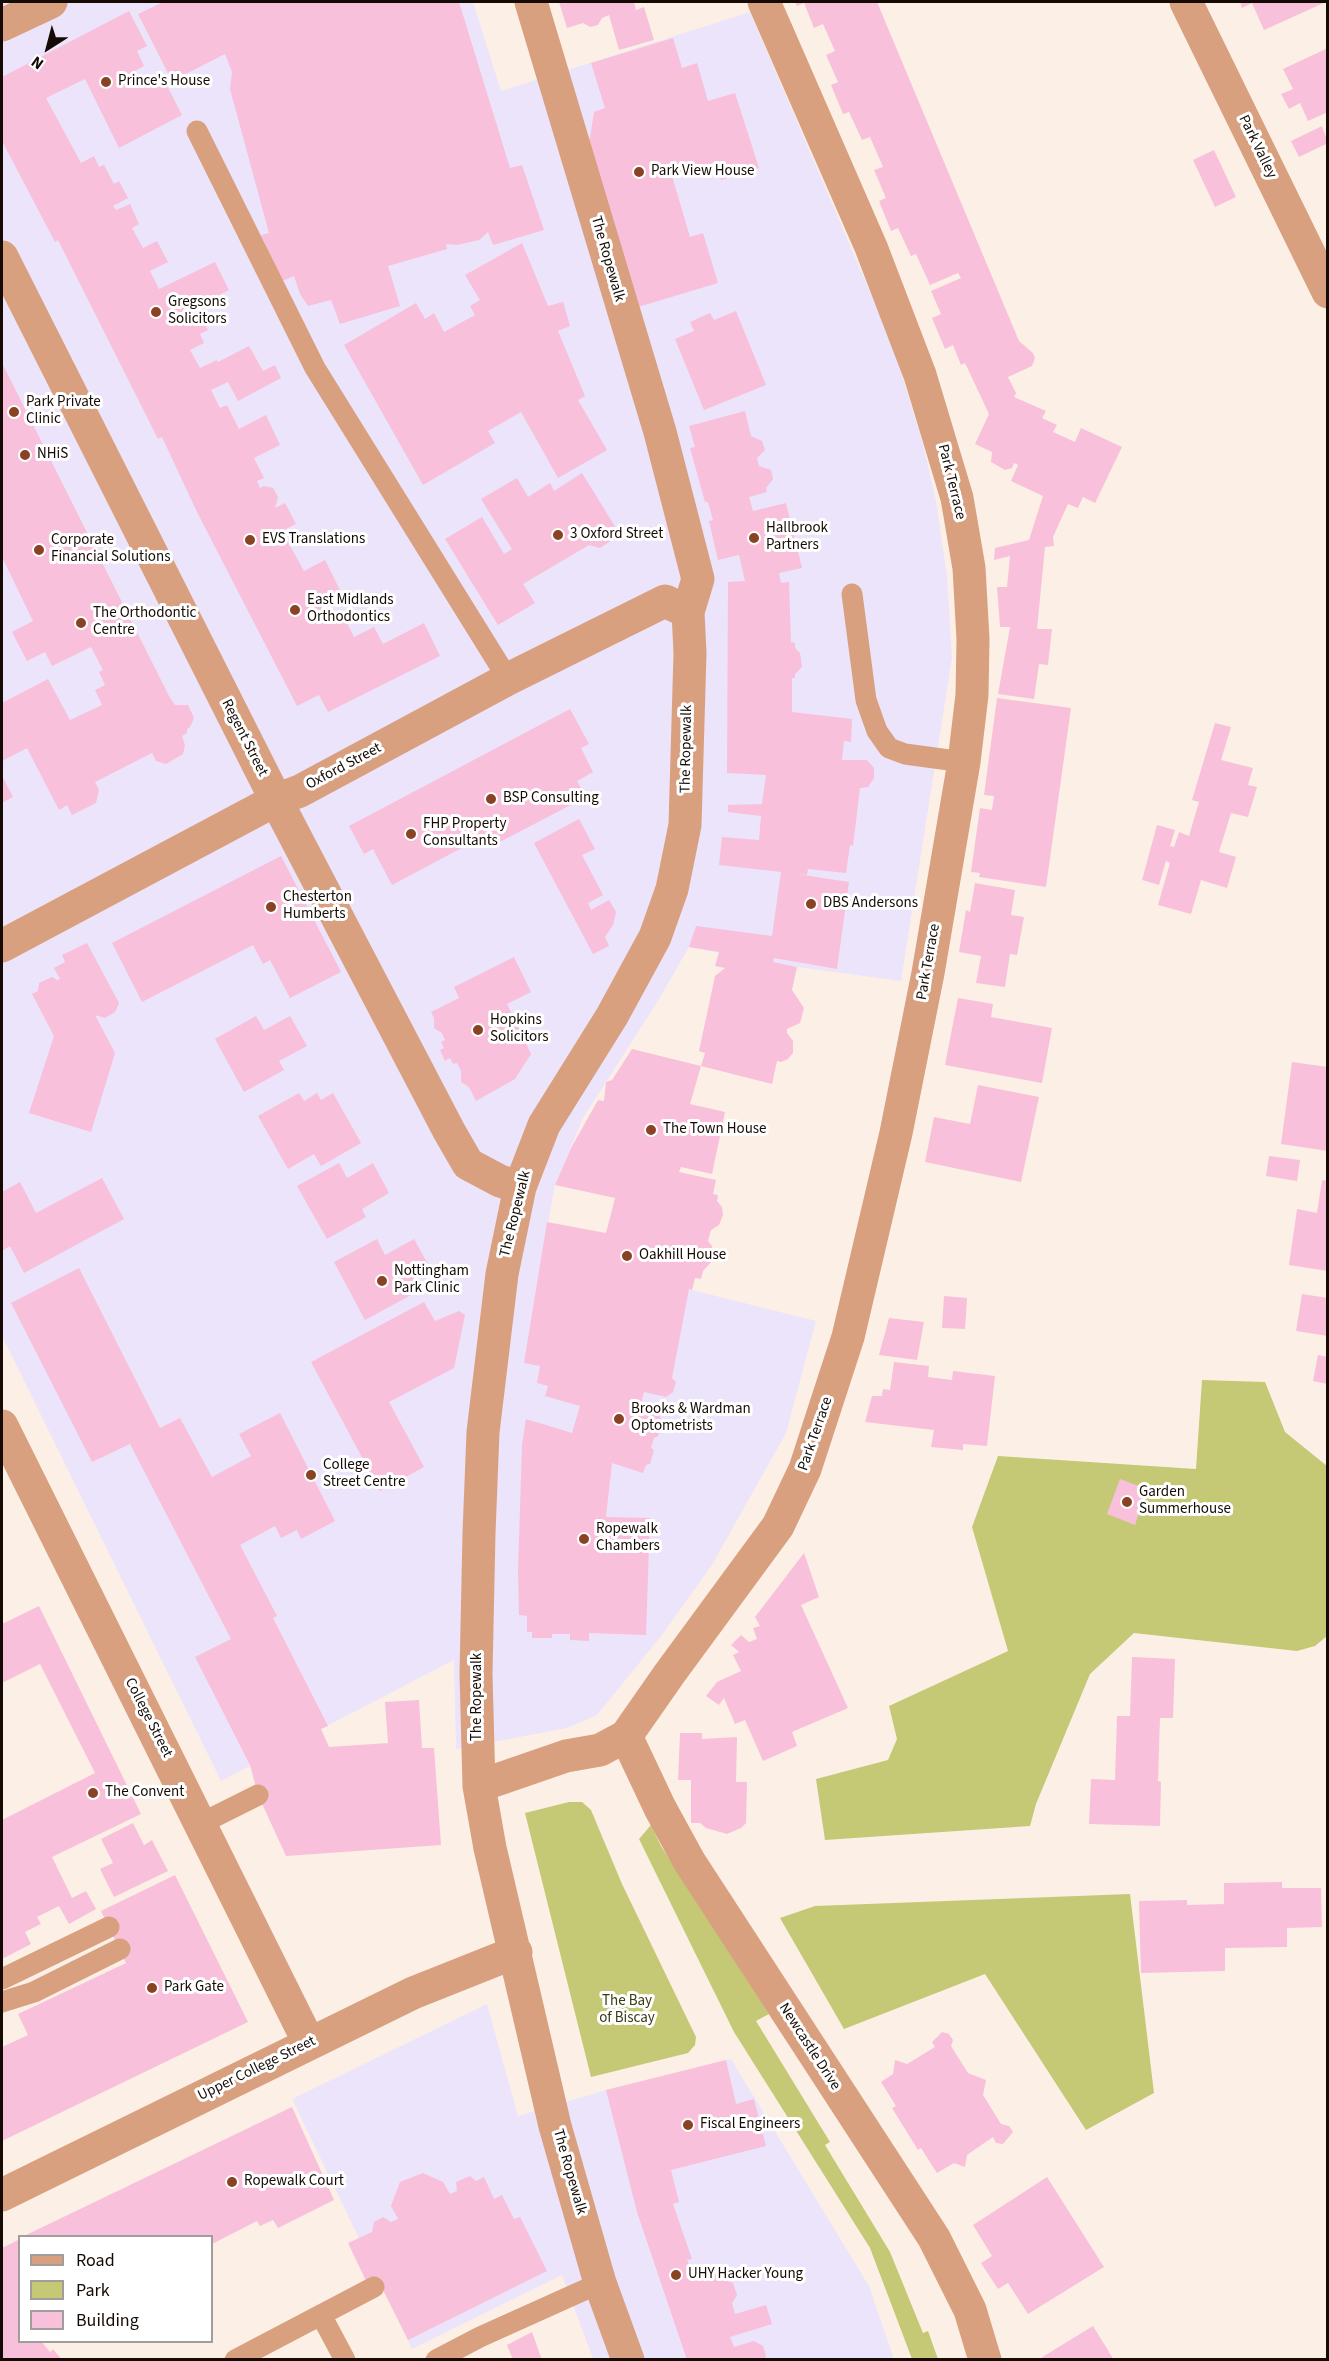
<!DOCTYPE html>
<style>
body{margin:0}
#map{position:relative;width:1329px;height:2361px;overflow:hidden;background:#fcf0e6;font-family:"Source Sans 3",sans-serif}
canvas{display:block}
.frame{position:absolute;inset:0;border:3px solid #150b04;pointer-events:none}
.legend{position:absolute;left:18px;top:2235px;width:195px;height:108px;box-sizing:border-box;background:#fff;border:2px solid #a19d9b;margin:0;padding:8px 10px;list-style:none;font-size:18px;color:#150b04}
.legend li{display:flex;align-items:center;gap:12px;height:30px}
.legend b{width:30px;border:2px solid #a19d9b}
.north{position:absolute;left:18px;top:18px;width:60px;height:60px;-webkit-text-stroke:4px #fff;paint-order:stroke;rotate:216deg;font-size:16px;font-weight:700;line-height:24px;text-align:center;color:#150b04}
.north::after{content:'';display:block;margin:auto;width:21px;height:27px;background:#150b04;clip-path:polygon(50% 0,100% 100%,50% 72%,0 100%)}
</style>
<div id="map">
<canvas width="1329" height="2361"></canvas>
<div class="frame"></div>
<ul class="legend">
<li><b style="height:8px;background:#d9a080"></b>Road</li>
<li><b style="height:16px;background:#c5c874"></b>Park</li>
<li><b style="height:16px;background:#f8c0da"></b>Building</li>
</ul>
<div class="north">N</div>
</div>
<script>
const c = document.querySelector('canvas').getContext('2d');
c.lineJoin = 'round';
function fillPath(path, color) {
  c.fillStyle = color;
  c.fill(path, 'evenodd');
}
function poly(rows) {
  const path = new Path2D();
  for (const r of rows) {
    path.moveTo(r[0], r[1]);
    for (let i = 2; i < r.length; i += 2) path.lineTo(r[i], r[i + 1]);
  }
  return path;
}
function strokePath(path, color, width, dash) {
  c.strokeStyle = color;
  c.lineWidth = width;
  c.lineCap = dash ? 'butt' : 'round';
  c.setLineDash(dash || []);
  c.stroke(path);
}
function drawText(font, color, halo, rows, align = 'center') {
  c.font = font + ' "Source Sans 3",sans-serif';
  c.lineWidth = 6;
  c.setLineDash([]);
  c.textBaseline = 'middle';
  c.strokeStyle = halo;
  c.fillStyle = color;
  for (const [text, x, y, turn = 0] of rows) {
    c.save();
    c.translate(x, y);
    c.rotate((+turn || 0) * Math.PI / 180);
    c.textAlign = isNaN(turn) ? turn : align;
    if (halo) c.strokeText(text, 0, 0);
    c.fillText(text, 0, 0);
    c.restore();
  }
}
fillPath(poly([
 [2,2,473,2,501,91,750,12,892,343,923,444,936,501,947,576,952,658,901,981,797,967,689,947,656,1004,583,1118,555,1185,541,1260,692,1290,816,1321,786,1433,712,1565,662,1635,597,1715,567,1728,456,1749,454,1660,221,1781,2,1336],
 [487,2004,518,2116,606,2090,731,2059,869,2286,894,2359,593,2359,562,2275,412,2349,292,2099]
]), '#ece4fa');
fillPath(poly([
 [1202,1380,1265,1382,1285,1432,1327,1466,1327,1636,1315,1646,1297,1651,1134,1633,1090,1674,1036,1804,1030,1826,825,1840,816,1779,888,1760,897,1739,889,1706,1008,1651,972,1527,998,1456,1196,1469],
 [569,1802,582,1802,591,1810,622,1884,696,2037,695,2045,688,2053,591,2077,525,1813],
 [651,1825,661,1846,769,2014,756,2021,830,2142,825,2145,890,2252,923,2333,928,2331,938,2359,912,2359,870,2248,734,2032,639,1839],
 [1130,1894,1154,2093,1086,2130,985,1974,844,2029,780,1918,815,1906]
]), '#c5c874');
fillPath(poly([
 [163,2,459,2,510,168,522,165,544,230,493,245,488,232,479,240,457,245,446,244,447,249,388,266,400,306,340,324,331,300,308,306,300,294,294,276,282,281,261,235,269,233,230,89,232,72,225,54,172,81,138,14],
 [559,2,634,2,636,10,644,7,654,40,619,50,609,15,602,18,598,25,590,27,583,23,567,28],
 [795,2,877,2,1019,341,1033,353,1035,358,1032,366,1008,377,1016,393,1014,397,1046,411,1042,418,1057,425,1053,432,1075,442,1081,428,1122,447,1095,503,1083,497,1078,508,1068,504,1053,537,1054,546,1045,547,1037,629,1052,629,1048,665,1039,664,1034,699,998,694,1010,627,1000,627,997,587,1007,587,1010,556,994,560,995,548,1029,540,1043,496,1011,481,1018,465,1014,463,1012,468,1005,470,991,462,992,452,975,444,989,414,965,363,961,365,953,345,945,349,932,318,941,314,931,291,961,278,958,273,930,285,916,254,911,256,898,228,891,231,879,201,886,198,874,170,883,167,870,137,862,140,849,112,843,114,831,85,838,82,826,55,835,51,823,24,814,28,804,3,797,6],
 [1240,2,1326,2,1264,30,1252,3,1242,8],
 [129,11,147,46,137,51,144,66,123,77,129,88,160,72,182,115,119,148,85,79,46,98,81,163,94,156,99,167,104,165,114,184,119,181,128,198,113,206,116,210,130,204,139,224,132,228,143,248,157,241,168,262,150,271,159,289,215,262,229,290,195,307,208,330,200,334,204,343,190,350,200,368,217,360,218,362,249,346,263,371,275,365,281,378,238,401,228,382,211,390,220,408,227,405,239,429,266,415,280,445,254,458,264,478,257,481,260,488,264,486,273,488,278,497,275,508,285,503,296,524,282,531,304,571,325,560,341,592,319,602,329,622,343,615,354,637,374,627,383,644,424,623,440,656,328,712,319,695,297,706,197,512,162,437,158,439,58,240,55,242,2,141,2,77],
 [673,38,682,68,697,63,708,101,735,93,759,168,721,180,716,162,672,176,690,237,703,233,718,283,638,307,588,150,594,112,605,108,591,63],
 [1328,48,1328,112,1308,121,1300,103,1289,109,1281,94,1293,89,1283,69],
 [1322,126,1328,143,1299,157,1291,141],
 [1214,150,1236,197,1215,207,1193,160],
 [522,243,548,306,563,302,570,326,558,331,585,396,578,400,607,450,558,478,521,412,488,431,495,443,423,485,344,345,416,303,425,319,434,313,444,332,475,315,470,306,480,300,465,275],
 [736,311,766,385,704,410,675,339,694,331,690,322,710,313,714,320],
 [2,363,169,696,175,705,188,705,194,718,190,727,187,729,187,733,182,736,185,745,183,754,166,764,156,761,152,753,95,782,99,790,96,803,72,815,67,805,59,810,27,748,2,761,2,703,48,679,70,720,102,705,95,690,105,685,99,672,103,670,91,647,52,666,45,652,27,661,12,632,33,621,2,557],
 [745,411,751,436,762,441,765,450,757,458,759,466,771,470,773,479,766,488,767,492,749,497,753,511,786,503,802,568,779,573,781,583,789,582,791,642,795,643,795,648,800,653,802,667,795,674,795,678,792,678,792,712,852,719,851,742,844,741,842,760,867,760,874,768,874,778,868,787,860,788,853,846,850,845,846,873,808,869,807,875,797,874,849,882,837,969,774,958,773,962,797,967,792,990,804,1008,800,1023,787,1029,787,1033,793,1041,793,1053,788,1059,781,1062,777,1061,772,1084,701,1066,705,1053,699,1051,715,976,725,968,715,966,719,952,689,947,696,926,772,936,781,872,719,865,722,837,759,840,761,816,728,812,728,805,762,804,766,775,727,773,728,582,745,581,739,555,718,560,709,521,713,520,708,502,705,502,690,448,695,447,689,426],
 [582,473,616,528,611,541,600,548,589,545,523,584,535,603,498,625,445,539,482,517,504,554,512,549,481,499,517,478,528,497,550,483,554,491],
 [997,698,1071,708,1046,887,979,877,980,873,971,872,980,808,992,810,994,796,984,795],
 [570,709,589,744,581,748,593,772,577,781,586,797,494,845,488,834,392,885,373,849,364,854,349,826],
 [1215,723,1231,727,1221,760,1253,768,1248,785,1257,787,1248,817,1231,813,1219,852,1236,857,1227,888,1201,880,1191,914,1158,905,1170,863,1166,861,1159,885,1142,880,1157,825,1175,830,1170,846,1174,847,1179,832,1189,836,1199,802,1192,800],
 [2,776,13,797,2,803],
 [579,819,595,849,582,855,603,895,588,903,591,910,609,900,616,912,613,925,605,937,609,946,593,954,534,843],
 [281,856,341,972,290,998,270,960,263,964,253,945,142,1002,112,943],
 [975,883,1015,890,1011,915,1024,917,1017,955,1010,954,1005,987,976,983,981,956,959,952,966,910,970,912],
 [87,943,119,1003,115,1012,105,1018,95,1015,115,1053,91,1132,29,1113,54,1036,32,994,38,991,39,983,52,977,57,980,60,979,54,968,65,962,62,955],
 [514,957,531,992,507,1004,531,1054,515,1079,476,1101,469,1087,461,1082,461,1071,457,1063,453,1064,450,1058,445,1061,440,1050,444,1048,441,1042,445,1040,442,1033,434,1028,434,1018,431,1012,459,998,454,987],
 [958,998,993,1004,991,1017,1052,1028,1042,1083,945,1065],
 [256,1016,264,1030,290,1016,307,1046,279,1061,284,1070,244,1092,215,1039],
 [632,1049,701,1066,690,1104,725,1112,712,1174,681,1167,679,1172,716,1180,713,1194,718,1195,717,1201,722,1207,723,1215,719,1225,711,1230,708,1241,712,1246,713,1260,703,1271,701,1279,695,1278,692,1290,689,1289,672,1378,676,1382,673,1392,666,1397,644,1392,640,1407,661,1414,660,1418,663,1421,658,1436,654,1438,651,1448,654,1450,650,1464,646,1465,643,1473,612,1463,606,1517,650,1518,646,1635,589,1633,589,1641,570,1640,570,1634,552,1634,552,1638,532,1638,532,1632,527,1632,527,1616,519,1615,518,1571,522,1445,526,1419,572,1433,580,1406,545,1396,548,1386,537,1383,540,1366,524,1363,547,1222,606,1233,615,1198,555,1185,571,1148,598,1100,604,1101,606,1082,612,1080],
 [1292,1062,1328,1067,1328,1151,1281,1144],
 [978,1085,1039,1097,1021,1182,925,1162,934,1117,970,1124],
 [299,1093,304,1101,317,1093,321,1100,333,1093,361,1143,321,1166,314,1154,288,1169,258,1116],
 [1269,1156,1300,1160,1297,1181,1266,1176],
 [339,1163,347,1178,373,1163,389,1193,362,1209,366,1217,327,1239,297,1186],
 [102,1178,124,1219,24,1273,10,1246,2,1251,2,1192,20,1182,36,1213],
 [1322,1180,1328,1181,1328,1271,1289,1265,1297,1209,1317,1213],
 [377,1239,385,1255,414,1239,430,1268,417,1275,424,1288,365,1320,334,1262],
 [79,1268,160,1428,180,1418,212,1477,251,1456,239,1434,280,1413,335,1521,301,1539,297,1530,281,1538,275,1526,240,1545,277,1616,273,1618,328,1726,321,1729,329,1747,388,1743,385,1702,419,1700,422,1748,434,1748,441,1845,286,1856,258,1795,250,1765,195,1657,231,1639,130,1444,92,1462,11,1303],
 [1302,1294,1328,1298,1328,1336,1296,1331],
 [944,1296,967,1298,965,1329,942,1328],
 [424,1302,435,1321,459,1311,465,1315,454,1368,389,1402,424,1467,380,1491,311,1362],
 [889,1318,924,1322,917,1360,879,1355],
 [1318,1355,1328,1357,1328,1384,1313,1381],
 [894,1362,929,1366,928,1377,952,1380,953,1371,995,1376,987,1446,963,1444,963,1450,931,1447,934,1430,865,1422,872,1396,882,1396,883,1389,890,1390],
 [1120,1479,1147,1489,1135,1525,1107,1514],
 [804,1553,819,1597,801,1605,848,1708,792,1732,797,1746,763,1761,745,1720,735,1724,724,1698,719,1705,706,1696,717,1682,741,1671,733,1655,739,1652,731,1645,741,1635,749,1642,757,1639,753,1628,760,1626,755,1617],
 [39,1606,141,1814,52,1857,72,1898,86,1891,96,1909,69,1924,59,1906,37,1917,41,1924,25,1932,31,1944,2,1959,2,1820,95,1773,40,1664,2,1683,2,1624],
 [1132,1657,1175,1659,1173,1718,1160,1718,1158,1781,1161,1782,1160,1826,1089,1824,1091,1779,1115,1780,1117,1716,1130,1716],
 [680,1733,702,1733,702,1739,737,1737,736,1782,747,1782,746,1823,741,1828,727,1834,706,1828,700,1823,691,1823,691,1780,678,1780],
 [133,1823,144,1845,152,1840,168,1871,114,1897,100,1869,113,1863,101,1839],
 [175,1875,248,2022,2,2141,2,2047,28,2035,18,2014,126,1963,101,1911],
 [1282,1882,1282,1888,1321,1888,1322,1927,1287,1928,1287,1947,1225,1948,1225,1971,1141,1973,1139,1901,1187,1900,1187,1905,1224,1904,1224,1883],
 [942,2032,949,2034,953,2040,951,2046,968,2073,986,2080,983,2095,1001,2124,1009,2126,1013,2132,1003,2144,996,2143,993,2137,967,2155,965,2167,954,2163,937,2173,921,2148,918,2150,892,2108,896,2106,881,2082,893,2074,895,2060,907,2064,935,2047,932,2042],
 [726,2060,736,2104,754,2099,766,2146,671,2170,679,2202,673,2204,692,2259,687,2260,696,2281,720,2272,722,2279,733,2283,737,2295,732,2303,735,2314,766,2305,772,2324,730,2337,734,2347,754,2341,763,2346,766,2356,764,2360,687,2360,637,2212,606,2090],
 [292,2107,334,2200,278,2228,273,2220,260,2226,257,2221,212,2244,212,2236,24,2236],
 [423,2173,443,2182,450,2194,457,2191,456,2182,470,2176,476,2181,484,2177,494,2199,502,2195,514,2219,520,2217,547,2271,408,2340,378,2280,368,2285,348,2243,372,2232,374,2222,383,2217,391,2222,398,2219,391,2206,400,2182],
 [1047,2177,1104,2267,1028,2314,1008,2283,998,2289,981,2263,992,2256,973,2225],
 [20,2239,20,2342,42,2342,50,2352,53,2349,62,2360,2,2360,2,2248],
 [1093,2326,1114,2360,1039,2360,1044,2356],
 [532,2332,542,2360,513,2360,507,2345]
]), '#f8c0da');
strokePath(poly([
 [197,131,315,368,508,679],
 [852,594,866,700,877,731,889,748,905,754,964,762],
 [200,1824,258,1795],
 [2,1979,109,1927],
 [2,2002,34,1992,120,1949],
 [321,2315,345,2360],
 [235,2360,374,2287],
 [436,2360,480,2337,600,2283]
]), '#d9a080', 21);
strokePath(poly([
 [531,2,660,432,698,579,688,612,690,653,685,825,672,889,655,937,612,1016,544,1125,520,1187,502,1274,483,1432,479,1533,476,1674,479,1786,490,1848,555,2126,600,2283,628,2360],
 [1186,2,1328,292],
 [2,25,51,2],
 [2,257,276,800,449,1131,468,1164,500,1181,520,1187],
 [2,946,276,800,300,791,508,679,665,601,688,612],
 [2,1426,309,2043],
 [626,1736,660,1808,689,1861,934,2238,970,2310,985,2360],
 [479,1786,566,1756,600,1750,626,1736,670,1673,778,1526,805,1469,848,1337,896,1133,928,973,964,762,972,695,973,639,969,568,957,498,920,375,871,247,764,2],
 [2,2195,413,1993,516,1952]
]), '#d9a080', 33);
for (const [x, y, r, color] of [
 [106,82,6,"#8a4224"],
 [639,172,6,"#8a4224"],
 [156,312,6,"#8a4224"],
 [14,412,6,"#8a4224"],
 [25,455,6,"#8a4224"],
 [558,535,6,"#8a4224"],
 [754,538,6,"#8a4224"],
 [250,540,6,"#8a4224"],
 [39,550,6,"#8a4224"],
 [295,610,6,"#8a4224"],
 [81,623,6,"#8a4224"],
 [491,799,6,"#8a4224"],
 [411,834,6,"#8a4224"],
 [811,904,6,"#8a4224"],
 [271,907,6,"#8a4224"],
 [478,1030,6,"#8a4224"],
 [651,1130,6,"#8a4224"],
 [627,1256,6,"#8a4224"],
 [382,1281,6,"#8a4224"],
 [619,1419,6,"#8a4224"],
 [311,1475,6,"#8a4224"],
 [1127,1502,6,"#8a4224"],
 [584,1539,6,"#8a4224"],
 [93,1793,6,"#8a4224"],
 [152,1988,6,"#8a4224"],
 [688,2125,6,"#8a4224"],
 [232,2182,6,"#8a4224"],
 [676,2275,6,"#8a4224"]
]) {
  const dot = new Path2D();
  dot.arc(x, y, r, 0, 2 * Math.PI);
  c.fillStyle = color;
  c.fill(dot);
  strokePath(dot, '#fff', 2);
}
drawText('15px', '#150b04', '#fff', [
 ["Prince's House",118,82],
 ["Park View House",651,172],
 ["Gregsons",168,303],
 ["Solicitors",168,320],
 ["Park Private",26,403],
 ["Clinic",26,420],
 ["NHiS",37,455],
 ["Hallbrook",766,529],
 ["Partners",766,546],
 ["3 Oxford Street",570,535],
 ["EVS Translations",262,540],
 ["Corporate",51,541],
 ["Financial Solutions",51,558],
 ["East Midlands",307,601],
 ["Orthodontics",307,618],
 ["The Orthodontic",93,614],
 ["Centre",93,631],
 ["BSP Consulting",503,799],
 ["FHP Property",423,825],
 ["Consultants",423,842],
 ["Chesterton",283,898],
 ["Humberts",283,915],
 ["DBS Andersons",823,904],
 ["Hopkins",490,1021],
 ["Solicitors",490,1038],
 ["The Town House",663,1130],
 ["Oakhill House",639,1256],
 ["Nottingham",394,1272],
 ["Park Clinic",394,1289],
 ["Brooks & Wardman",631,1410],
 ["Optometrists",631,1427],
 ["College",323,1466],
 ["Street Centre",323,1483],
 ["Garden",1139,1493],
 ["Summerhouse",1139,1510],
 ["Ropewalk",596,1530],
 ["Chambers",596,1547],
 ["The Convent",105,1793],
 ["Park Gate",164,1988],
 ["Fiscal Engineers",700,2125],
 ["Ropewalk Court",244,2182],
 ["UHY Hacker Young",688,2275]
], 'left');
drawText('15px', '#150b04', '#fff', [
 ["Park Valley",1257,147,64],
 ["The Ropewalk",607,259,74],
 ["Park Terrace",951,482,76],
 ["Regent Street",244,738,63],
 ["The Ropewalk",687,749,-89],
 ["Oxford Street",344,767,-28],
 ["Park Terrace",929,962,-80],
 ["The Ropewalk",516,1214,-76],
 ["Park Terrace",816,1434,-71],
 ["The Ropewalk",478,1697,-90],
 ["College Street",148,1718,63],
 ["Newcastle Drive",809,2047,57],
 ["Upper College Street",257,2069,-26],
 ["The Ropewalk",569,2172,74]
]);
drawText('15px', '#3a3b12', '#fff', [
 ["The Bay",627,2002],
 ["of Biscay",627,2019]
]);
</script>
